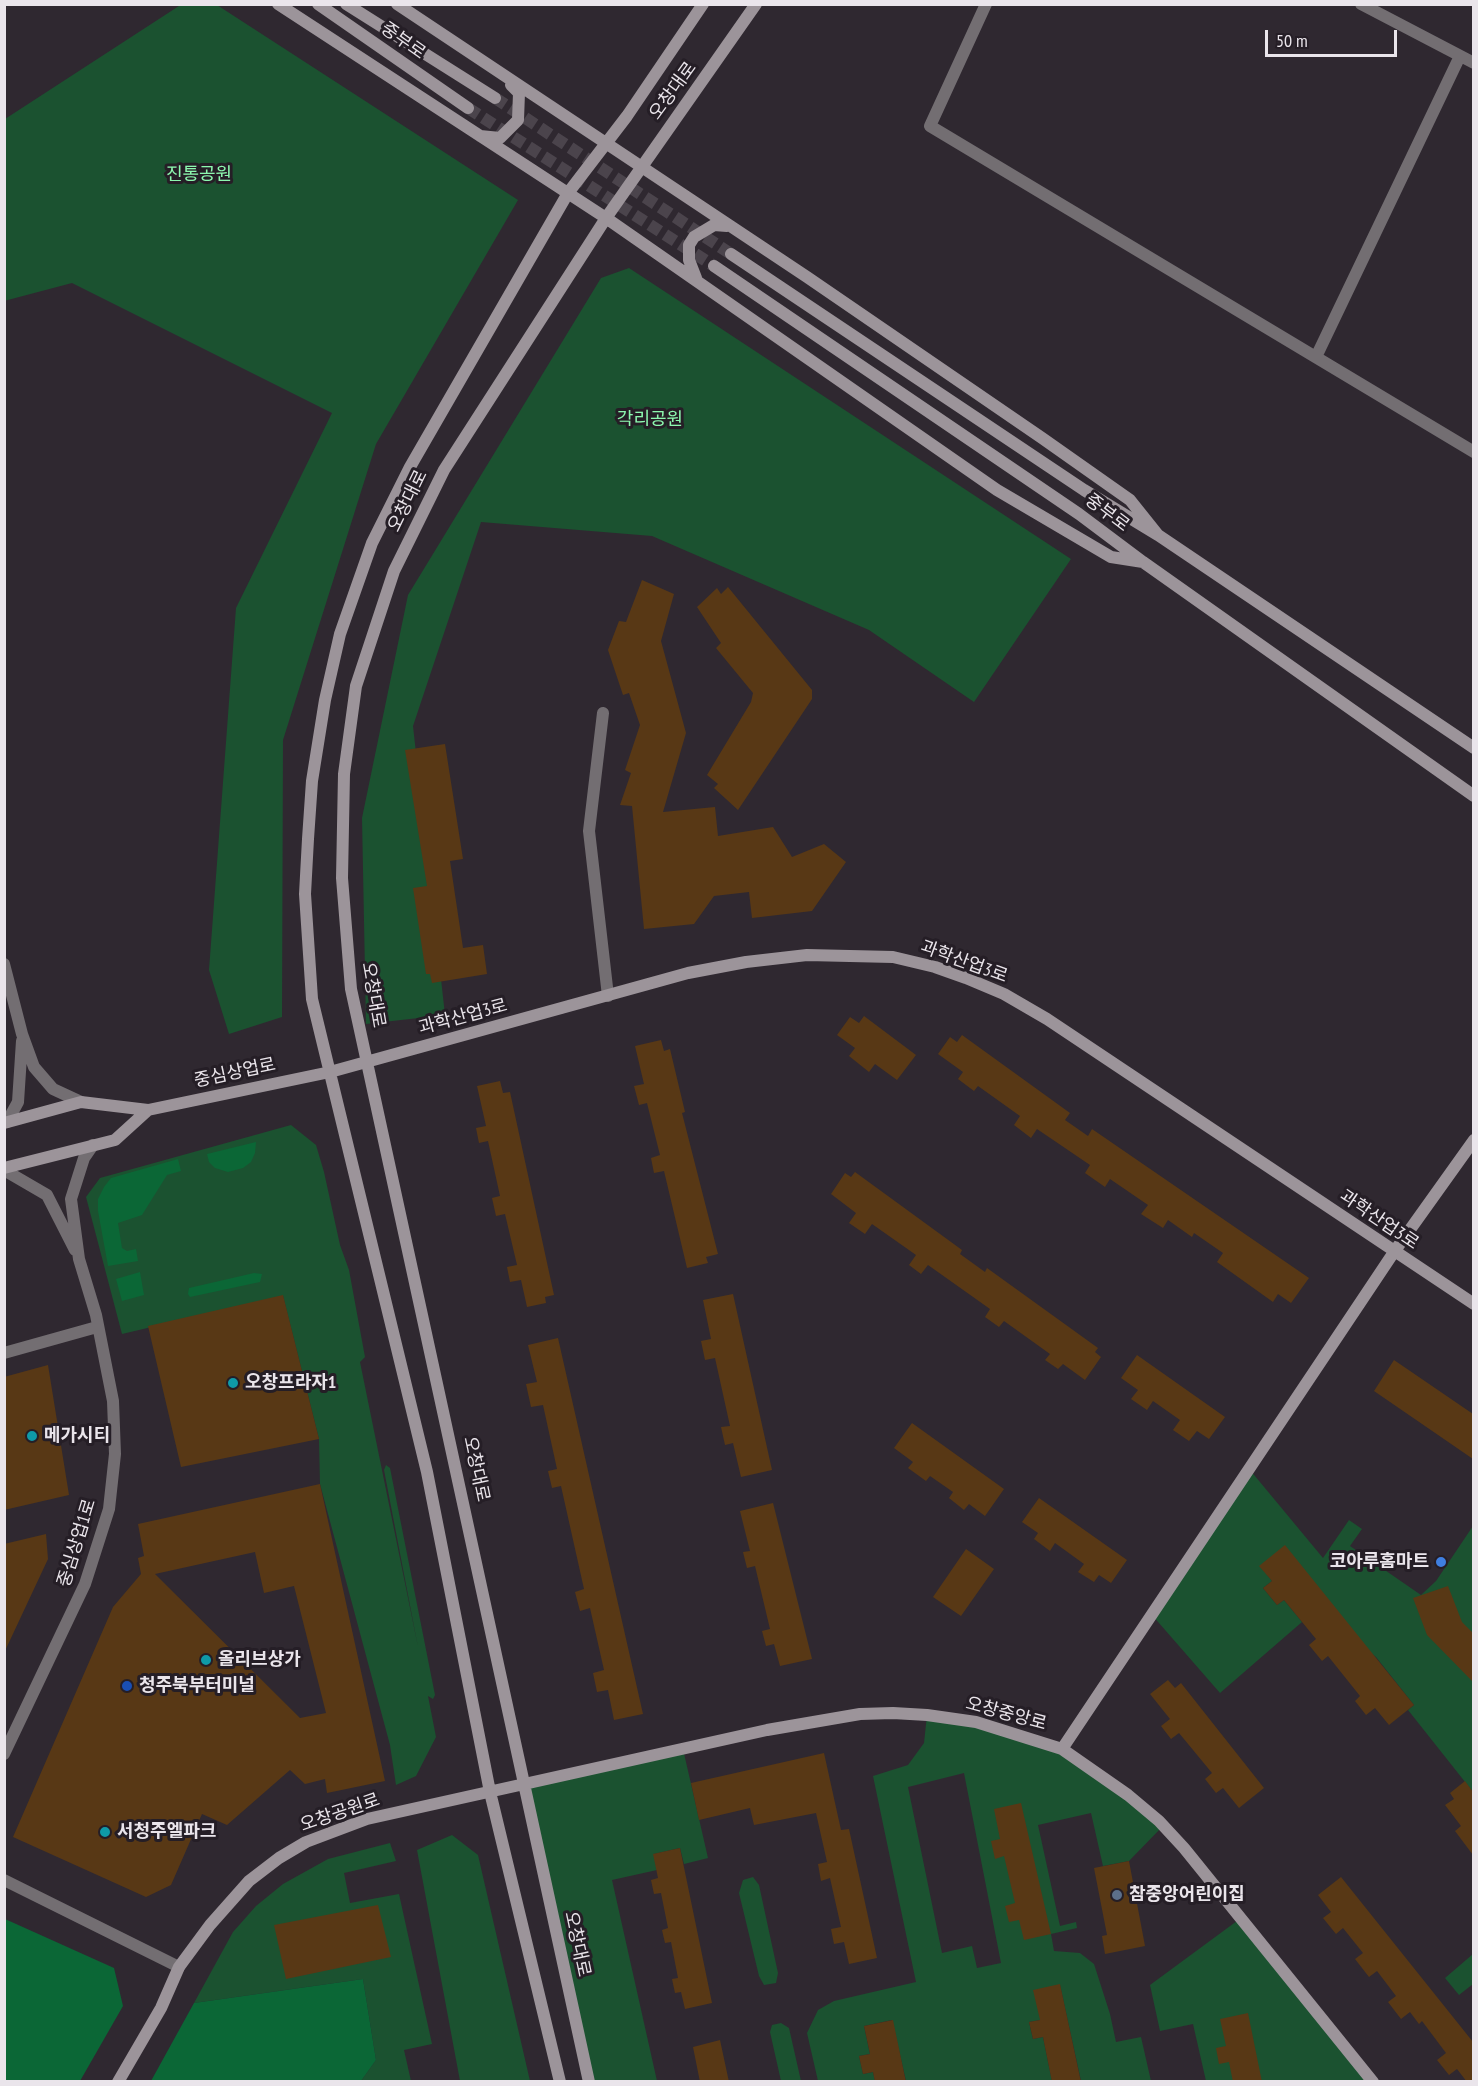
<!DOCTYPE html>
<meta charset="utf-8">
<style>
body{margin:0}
#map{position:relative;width:1478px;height:2086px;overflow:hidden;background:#2f2830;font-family:"PT Sans Narrow",sans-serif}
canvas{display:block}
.frame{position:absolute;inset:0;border:6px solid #eae5eb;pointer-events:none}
.scale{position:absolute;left:1265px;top:30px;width:132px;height:27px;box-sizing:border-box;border:3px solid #eae5eb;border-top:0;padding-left:8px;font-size:18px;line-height:21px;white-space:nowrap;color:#eae5eb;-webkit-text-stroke:4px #251e26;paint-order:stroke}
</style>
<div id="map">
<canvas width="1478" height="2086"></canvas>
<div class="frame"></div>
<div class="scale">50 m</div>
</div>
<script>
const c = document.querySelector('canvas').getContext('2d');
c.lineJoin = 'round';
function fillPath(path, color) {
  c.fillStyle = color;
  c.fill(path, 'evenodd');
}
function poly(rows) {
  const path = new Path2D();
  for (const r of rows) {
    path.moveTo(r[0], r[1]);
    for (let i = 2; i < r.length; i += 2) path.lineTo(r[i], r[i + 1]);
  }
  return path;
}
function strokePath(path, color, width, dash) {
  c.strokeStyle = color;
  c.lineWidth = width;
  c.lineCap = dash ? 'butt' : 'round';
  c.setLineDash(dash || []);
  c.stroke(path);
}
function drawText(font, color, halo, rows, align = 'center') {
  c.font = font + ' "PT Sans Narrow","Noto Sans KR",sans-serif';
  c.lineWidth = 6;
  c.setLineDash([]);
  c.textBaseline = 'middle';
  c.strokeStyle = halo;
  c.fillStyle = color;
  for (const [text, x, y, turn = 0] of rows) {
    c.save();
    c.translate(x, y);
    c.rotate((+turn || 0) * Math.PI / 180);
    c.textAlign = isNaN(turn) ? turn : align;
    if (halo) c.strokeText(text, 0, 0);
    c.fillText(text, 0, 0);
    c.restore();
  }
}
fillPath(poly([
 [182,4,217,5,518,200,376,444,283,740,282,1017,229,1034,209,970,236,608,332,413,72,283,4,301,5,119],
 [629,268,1071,559,974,702,869,630,652,536,481,522,413,726,445,1015,366,1024,362,818,408,595,601,278],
 [291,1125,316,1145,324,1172,340,1245,349,1270,365,1357,360,1362,418,1647,384,1470,386,1465,390,1468,435,1695,433,1699,428,1696,436,1737,416,1776,396,1785,390,1745,320,1484,319,1439,283,1296,122,1334,86,1197,100,1178],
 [1250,1470,1323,1558,1349,1520,1362,1529,1350,1546,1421,1595,1436,1581,1473,1526,1473,1792,1408,1710,1414,1705,1376,1657,1260,1566,1272,1581,1263,1588,1277,1605,1284,1600,1302,1622,1220,1693,1152,1615],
 [927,1715,1062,1749,1163,1826,1129,1861,1103,1866,1091,1813,1038,1825,1060,1926,1076,1922,1077,1928,1051,1934,1054,1951,1080,1953,1094,1964,1110,2014,1116,2042,1141,2037,1151,2081,1081,2081,1060,1985,1040,2020,1029,2022,1033,2039,1043,2037,1052,2081,906,2081,892,2020,864,2026,870,2054,859,2056,863,2074,873,2072,875,2081,818,2081,807,2033,818,2010,834,2001,916,1982,873,1776,908,1765,924,1743],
 [964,1773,1001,1963,977,1968,972,1946,942,1953,908,1787],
 [683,1749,708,1858,684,1864,680,1848,654,1854,657,1870,612,1880,657,2081,591,2081,524,1785],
 [452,1835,478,1855,530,2081,460,2081,417,1850],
 [390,1843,396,1861,344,1873,350,1903,399,1894,432,2044,404,2050,411,2081,361,2081,376,2060,363,1979,194,2003,233,1932,256,1906,283,1884,328,1859],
 [753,1877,759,1885,778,1973,776,1983,764,1985,759,1976,739,1893,743,1880],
 [1241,1918,1374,2081,1206,2081,1193,2024,1160,2031,1150,1985],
 [1473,1954,1473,1984,1459,1995,1445,1978],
 [781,2023,789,2028,801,2081,781,2081,770,2032,772,2025]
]), '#1b5230');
fillPath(poly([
 [256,1142,255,1153,251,1162,243,1168,228,1172,215,1168,209,1162,207,1154],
 [178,1159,181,1171,167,1175,142,1215,118,1223,122,1248,127,1251,136,1249,138,1261,108,1266,98,1211,98,1199,104,1187,111,1178],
 [140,1272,144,1295,122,1301,116,1279],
 [254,1273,262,1274,260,1282,190,1297,188,1294,189,1288],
 [5,1919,114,1968,123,2006,80,2081,5,2081],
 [363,1979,376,2060,361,2081,151,2081,194,2003]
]), '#0b6736');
fillPath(poly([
 [642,580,674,594,661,641,686,733,663,812,715,807,718,836,773,827,792,857,824,844,846,862,812,911,752,918,749,892,714,896,694,924,644,929,632,806,620,805,631,773,625,770,640,725,629,693,623,695,608,650,619,621,626,622],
 [728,587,812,690,812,699,738,810,714,788,718,784,707,775,751,702,753,693,716,648,721,643,697,607,717,588,721,594],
 [445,744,463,859,450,861,463,948,483,945,487,974,432,983,430,974,426,974,413,888,427,886,405,750],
 [864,1016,916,1055,897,1080,875,1064,869,1072,849,1056,855,1048,837,1035,850,1017,859,1023],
 [962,1035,1070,1113,1065,1120,1088,1136,1092,1129,1309,1278,1291,1303,1278,1294,1273,1302,1217,1262,1223,1253,1194,1233,1192,1237,1168,1220,1163,1228,1141,1214,1148,1205,1110,1179,1105,1187,1085,1173,1090,1165,1037,1129,1031,1138,1014,1125,1020,1116,978,1086,974,1091,958,1079,963,1072,938,1054,950,1037,957,1042],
 [661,1040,664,1051,670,1049,685,1112,682,1113,718,1254,706,1257,708,1263,687,1268,664,1171,654,1173,651,1158,660,1155,647,1103,639,1105,634,1086,644,1084,635,1046],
 [500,1081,503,1093,510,1092,554,1295,545,1297,546,1303,527,1307,521,1280,510,1282,507,1267,517,1265,505,1214,496,1216,492,1198,500,1196,488,1141,479,1143,476,1128,486,1126,477,1086],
 [855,1172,962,1250,960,1254,985,1272,987,1268,1098,1348,1095,1352,1101,1357,1085,1380,1063,1364,1058,1369,1045,1360,1050,1354,1004,1321,999,1327,985,1317,990,1309,928,1265,921,1274,909,1265,916,1255,872,1224,865,1234,849,1223,856,1213,831,1194,845,1173,851,1177],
 [733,1294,772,1470,741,1477,733,1443,725,1445,721,1427,730,1426,715,1358,705,1360,701,1341,711,1339,703,1300],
 [283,1295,319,1439,181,1467,148,1326],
 [558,1338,643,1714,614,1720,608,1690,597,1692,593,1673,604,1670,590,1608,580,1611,575,1592,584,1589,561,1486,552,1488,548,1471,557,1469,543,1405,531,1407,526,1384,537,1382,528,1345],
 [1137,1355,1225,1417,1209,1439,1197,1431,1189,1441,1173,1430,1180,1420,1153,1401,1147,1410,1131,1399,1138,1390,1121,1378],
 [1394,1360,1473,1414,1473,1459,1374,1391],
 [48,1365,69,1495,4,1510,4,1377],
 [912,1423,1004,1489,985,1516,969,1504,964,1510,949,1498,953,1492,930,1476,926,1481,908,1468,913,1462,894,1448],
 [320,1484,385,1781,327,1793,325,1779,305,1784,290,1770,227,1825,202,1814,171,1885,146,1897,13,1837,113,1607,141,1574,138,1558,144,1556,138,1524],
 [255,1552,264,1593,294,1586,326,1713,300,1718,155,1574],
 [1039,1498,1127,1560,1111,1583,1099,1575,1094,1582,1078,1572,1084,1564,1055,1543,1050,1551,1034,1539,1038,1533,1022,1522],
 [773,1503,812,1659,780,1666,774,1644,766,1646,762,1631,770,1629,755,1566,747,1568,743,1552,750,1551,740,1511],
 [46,1534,48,1559,4,1653,4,1544],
 [1285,1545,1414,1705,1389,1725,1375,1708,1366,1715,1355,1701,1360,1696,1328,1656,1322,1661,1309,1645,1316,1639,1284,1600,1277,1605,1263,1588,1272,1581,1259,1566],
 [966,1549,994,1569,961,1616,933,1597],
 [1448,1586,1462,1622,1473,1633,1473,1682,1427,1635,1413,1598],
 [1168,1680,1175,1688,1181,1683,1264,1788,1239,1808,1223,1788,1216,1793,1205,1779,1212,1773,1179,1733,1171,1739,1161,1726,1170,1719,1150,1694],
 [824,1753,841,1830,849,1829,877,1958,849,1964,844,1942,834,1944,831,1929,841,1927,830,1878,821,1881,818,1864,827,1862,816,1813,754,1825,750,1808,699,1820,691,1783],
 [1465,1781,1473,1792,1473,1855,1455,1831,1461,1826,1445,1805,1454,1799,1450,1793],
 [1021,1803,1051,1934,1024,1940,1019,1920,1009,1922,1005,1906,1015,1903,1004,1856,995,1859,991,1841,1000,1839,994,1809],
 [680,1848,712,2003,685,2009,681,1992,675,1993,672,1979,678,1978,671,1942,665,1943,662,1930,668,1928,661,1893,654,1894,651,1880,658,1878,653,1854],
 [1129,1861,1145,1946,1105,1954,1102,1936,1107,1935,1094,1868],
 [1341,1877,1473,2042,1473,2082,1467,2082,1457,2069,1449,2075,1437,2060,1446,2053,1422,2021,1419,2024,1410,2012,1401,2019,1388,2002,1396,1996,1377,1971,1369,1977,1355,1959,1363,1953,1343,1928,1336,1934,1323,1918,1331,1912,1318,1895],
 [378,1905,391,1957,286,1979,274,1925],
 [1060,1984,1081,2082,1052,2082,1043,2037,1033,2039,1029,2022,1040,2020,1033,1990],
 [1248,2013,1262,2082,1233,2082,1229,2062,1219,2064,1216,2048,1226,2046,1220,2019],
 [893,2020,906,2082,875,2082,873,2072,863,2074,859,2056,870,2054,864,2026],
 [720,2040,729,2082,700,2082,693,2047]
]), '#583815');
strokePath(poly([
 [495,98,731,254],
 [468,108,714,266]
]), '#4b444c', 12, [12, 6]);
strokePath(poly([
 [986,4,930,126,1474,452],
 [1361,4,1474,63],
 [1316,357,1460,56],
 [603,713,589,831,608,996],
 [4,964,22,1034,34,1067,53,1089,81,1102],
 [7,1122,18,1102,22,1041],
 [4,1170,47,1195,75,1250],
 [4,1353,97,1327],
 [4,1754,85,1584,109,1509,115,1454,113,1401,96,1315,79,1259,71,1199,84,1158,93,1145],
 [4,1880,179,1967]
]), '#736e72', 12);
strokePath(poly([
 [278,4,606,218,997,490,1111,557,1143,562],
 [318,4,468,108],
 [346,4,495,98],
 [397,4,807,277,1042,438,1130,500,1158,535],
 [480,136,500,138,518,120,519,93,511,85],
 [731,254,1084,490,1158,535,1474,748],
 [714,266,1079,514,1143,562,1474,796],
 [696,278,689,260,689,245,694,237,714,225,727,226],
 [148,1110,330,1072,688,973,746,962,807,955,893,957,935,967,966,978,1004,994,1047,1019,1474,1304],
 [4,1123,81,1102,148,1110,115,1140,4,1168],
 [1062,1749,1394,1252,1474,1140],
 [118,2082,161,2008,179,1967,210,1925,249,1881,279,1858,306,1842,367,1819,767,1730,860,1714,893,1713,927,1715,976,1722,1062,1749,1128,1795,1159,1821,1184,1848,1373,2082],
 [560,2082,490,1792,427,1472,312,999,305,894,308,839,312,781,325,700,340,634,372,543,410,467,568,193,627,116,703,4],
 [589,2082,351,989,342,878,344,774,356,686,394,571,444,470,606,218,756,4]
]), '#9c949a', 12);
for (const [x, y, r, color] of [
 [233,1383,6,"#0f9aa8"],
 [32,1436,6,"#0f9aa8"],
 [1441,1562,6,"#3f7fe0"],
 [206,1660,6,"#0f9aa8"],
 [127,1686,6,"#1a4fb4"],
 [105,1832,6,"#0f9aa8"],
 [1117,1895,6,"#5c6f8a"]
]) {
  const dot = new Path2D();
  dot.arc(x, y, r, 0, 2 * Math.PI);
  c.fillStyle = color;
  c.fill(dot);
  strokePath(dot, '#251e26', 2);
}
drawText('18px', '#eae5eb', '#251e26', [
 ["중부로",403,41,35],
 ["오창대로",673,91,-54],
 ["오창대로",408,501,-64],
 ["중부로",1107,513,37],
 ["과학산업3로",964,962,20],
 ["오창대로",373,995,80],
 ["과학산업3로",463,1017,-15],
 ["중심상업로",235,1073,-12],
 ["과학산업3로",1379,1220,34],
 ["오창대로",476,1469,78],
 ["중심상업1로",77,1543,-73],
 ["오창중앙로",1006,1714,15],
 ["오창공원로",340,1813,-19],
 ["오창대로",577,1944,78]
]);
drawText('18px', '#8df8af', '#251e26', [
 ["진통공원",199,175],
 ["각리공원",650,420]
]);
drawText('bold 18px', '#eae5eb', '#251e26', [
 ["오창프라자1",245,1383],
 ["메가시티",44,1436],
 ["코아루홈마트",1429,1562,"right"],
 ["올리브상가",218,1660],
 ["청주북부터미널",139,1686],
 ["서청주엘파크",117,1832],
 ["참중앙어린이집",1129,1895]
], 'left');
</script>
